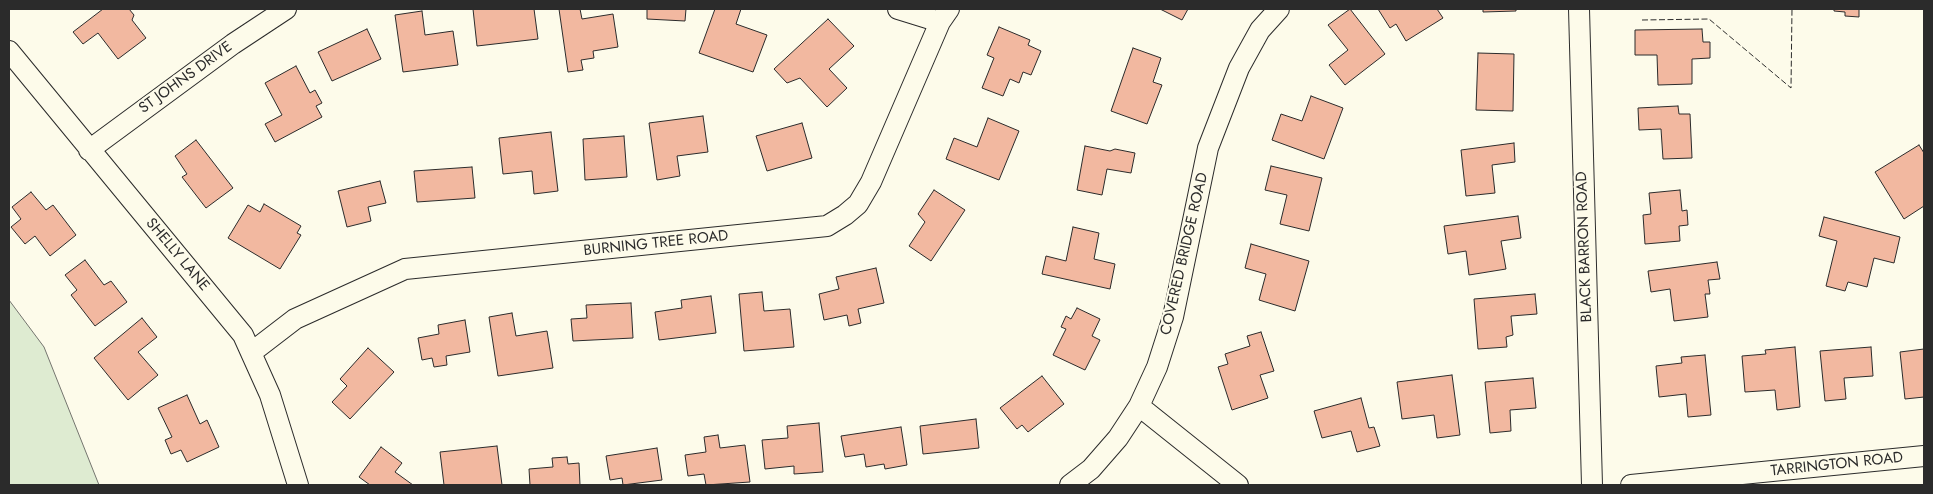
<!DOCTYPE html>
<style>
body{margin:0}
#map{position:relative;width:1933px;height:494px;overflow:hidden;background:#fdfbea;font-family:Jost,sans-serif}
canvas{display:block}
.frame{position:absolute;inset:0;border:10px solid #2b2b2b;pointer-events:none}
</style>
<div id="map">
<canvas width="1933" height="494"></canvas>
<div class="frame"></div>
</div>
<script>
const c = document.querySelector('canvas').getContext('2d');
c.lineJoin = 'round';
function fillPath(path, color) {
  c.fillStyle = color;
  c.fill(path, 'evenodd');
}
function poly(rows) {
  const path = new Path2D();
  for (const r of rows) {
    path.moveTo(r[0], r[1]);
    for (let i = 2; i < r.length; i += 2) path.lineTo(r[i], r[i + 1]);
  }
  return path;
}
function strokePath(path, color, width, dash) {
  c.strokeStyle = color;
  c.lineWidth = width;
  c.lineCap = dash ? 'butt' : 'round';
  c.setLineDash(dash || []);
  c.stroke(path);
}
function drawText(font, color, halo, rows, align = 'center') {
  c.font = font + ' Jost,sans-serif';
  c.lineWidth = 4;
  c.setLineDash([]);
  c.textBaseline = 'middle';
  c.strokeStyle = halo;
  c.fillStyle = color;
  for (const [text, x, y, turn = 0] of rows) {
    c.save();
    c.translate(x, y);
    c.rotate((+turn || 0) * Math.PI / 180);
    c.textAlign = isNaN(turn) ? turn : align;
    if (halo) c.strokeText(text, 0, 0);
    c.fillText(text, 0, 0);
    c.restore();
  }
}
const green = poly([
 [9,300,44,347,99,485,9,485,9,300]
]);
fillPath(green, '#deebd1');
strokePath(green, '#74746e', 1);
const building = poly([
 [103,9,129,9,134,15,132,20,146,38,118,59,98,33,83,44,73,32,103,9],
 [473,9,534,9,538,39,477,46,473,9],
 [559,9,580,9,582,19,613,14,618,47,593,51,594,58,581,60,583,70,568,72,559,9],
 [647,9,686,9,685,21,647,19,647,9],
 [715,9,741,9,736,24,767,35,753,72,699,53,715,9],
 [1160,9,1188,9,1182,20,1160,9],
 [1350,9,1385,54,1345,85,1329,65,1348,50,1328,25,1350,9],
 [1378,9,1437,9,1443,18,1406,41,1396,24,1390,28,1378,9],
 [1483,9,1516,9,1516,11,1483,12,1483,9],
 [1834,9,1859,9,1859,17,1845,16,1845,12,1834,11,1834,9],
 [422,11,425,35,453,31,458,65,403,72,395,15,422,11],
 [828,19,854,46,829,69,847,88,827,107,800,78,787,83,774,69,828,19],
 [999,27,1030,40,1028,45,1041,51,1031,75,1023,72,1019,83,1010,79,1003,96,982,88,994,58,987,55,999,27],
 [367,29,381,59,332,81,318,52,367,29],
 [1702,29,1703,42,1710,42,1710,58,1692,59,1692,84,1658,85,1657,55,1635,55,1635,30,1702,29],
 [1133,48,1161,58,1153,82,1162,85,1147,124,1111,111,1133,48],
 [1478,53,1514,54,1513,111,1476,110,1478,53],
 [296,66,310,93,315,90,322,103,316,106,322,117,275,142,265,124,282,115,265,83,296,66],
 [1311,96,1343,108,1324,159,1272,140,1281,114,1302,121,1311,96],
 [1678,106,1679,114,1690,114,1692,158,1663,159,1661,129,1639,130,1638,108,1678,106],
 [703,116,708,152,677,156,680,176,657,180,649,123,703,116],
 [988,118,1019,131,999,180,946,159,954,138,977,147,988,118],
 [802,123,812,158,767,171,756,136,802,123],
 [551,132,558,191,534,194,532,171,503,174,499,138,551,132],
 [624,136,627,177,585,180,583,139,624,136],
 [196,140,233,188,206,208,182,177,187,174,175,156,196,140],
 [1514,143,1515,162,1492,165,1495,193,1466,196,1461,150,1514,143],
 [1919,145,1924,153,1924,206,1904,219,1875,172,1919,145],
 [1085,146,1110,151,1115,149,1135,153,1131,173,1107,169,1102,195,1077,190,1085,146],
 [1271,166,1322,178,1309,231,1280,224,1287,195,1265,190,1271,166],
 [472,167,475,198,417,202,414,171,472,167],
 [380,181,386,203,368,207,371,221,347,227,338,191,380,181],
 [934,190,965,210,931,261,909,246,925,222,918,214,934,190],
 [1680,190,1682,211,1687,210,1688,225,1679,226,1680,241,1645,244,1643,215,1651,214,1649,193,1680,190],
 [31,192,46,210,53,205,76,235,50,256,35,236,25,244,11,227,21,219,12,207,31,192],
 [264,204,301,226,297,233,301,235,280,269,228,238,248,205,260,212,264,204],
 [1518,216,1521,238,1501,241,1506,269,1469,275,1466,251,1448,254,1444,226,1518,216],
 [1824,217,1900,237,1894,263,1874,258,1867,287,1848,282,1845,291,1826,286,1837,241,1819,236,1824,217],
 [1073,227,1099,233,1094,259,1115,264,1110,289,1042,274,1046,256,1066,261,1073,227],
 [1251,244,1309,261,1295,311,1259,300,1266,274,1245,268,1251,244],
 [85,260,104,285,111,281,127,302,95,326,71,295,77,290,65,275,85,260],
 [1717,262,1720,279,1708,280,1710,294,1705,294,1708,317,1674,321,1670,289,1651,292,1648,271,1717,262],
 [876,268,884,303,858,309,861,323,849,326,847,315,824,320,819,294,839,289,836,277,876,268],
 [762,292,764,311,790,309,794,347,744,351,739,294,762,292],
 [1535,294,1537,314,1511,316,1513,335,1506,337,1507,347,1478,349,1474,299,1535,294],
 [711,296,716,333,659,340,655,312,682,308,681,300,711,296],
 [631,303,633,338,573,341,571,319,587,318,586,305,631,303],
 [1077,308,1100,319,1092,336,1100,340,1085,370,1053,355,1066,329,1061,327,1066,316,1071,319,1077,308],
 [512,313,516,336,547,331,553,368,498,376,489,317,512,313],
 [142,318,157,337,138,352,158,375,128,400,94,358,142,318],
 [465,320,470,352,446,356,447,365,434,367,432,358,422,360,418,338,439,334,438,325,465,320],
 [1261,332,1274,371,1260,375,1268,398,1232,410,1218,367,1228,364,1225,354,1250,346,1247,336,1261,332],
 [1795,347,1800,407,1777,410,1775,390,1745,392,1742,356,1766,354,1765,350,1795,347],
 [1871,347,1873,376,1844,378,1846,399,1825,401,1820,351,1871,347],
 [368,348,394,372,350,419,332,402,347,386,340,379,368,348],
 [1924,349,1924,397,1905,399,1900,352,1924,349],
 [1705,355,1711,415,1688,417,1686,394,1659,397,1656,366,1682,363,1681,357,1705,355],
 [1452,375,1460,435,1437,438,1434,415,1402,419,1397,382,1452,375],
 [1042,376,1064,404,1028,432,1022,425,1017,429,1000,408,1042,376],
 [1533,378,1536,408,1510,410,1511,431,1490,433,1485,382,1533,378],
 [187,395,200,424,207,420,219,447,187,462,181,450,171,454,165,440,172,437,158,408,187,395],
 [1361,398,1369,428,1374,427,1380,446,1357,452,1351,431,1322,438,1314,411,1361,398],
 [976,419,979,448,923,454,920,426,976,419],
 [819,423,823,472,794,474,794,466,765,469,762,440,788,438,787,426,819,423],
 [901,427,907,465,885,469,884,464,866,467,864,454,845,457,841,436,901,427],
 [718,435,720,448,745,445,750,482,706,485,704,474,688,476,685,455,706,452,704,437,718,435],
 [497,446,502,485,444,485,440,452,497,446],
 [381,447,402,463,395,472,413,485,370,485,359,477,381,447],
 [657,448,662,480,623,485,622,478,610,480,606,456,657,448],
 [567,457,568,464,579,463,580,485,530,485,529,469,553,467,552,458,567,457]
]);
fillPath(building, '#f2b8a0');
strokePath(building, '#2b2b2b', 1);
const minor = poly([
 [898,9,940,22],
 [1579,9,1592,485],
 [9,51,243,335,270,395,298,485],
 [89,150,233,44,286,9],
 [252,352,295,319,405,269,827,226,845,215,858,204,871,182,940,22,949,9],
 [1139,406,1238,485],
 [1070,485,1091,469,1118,438,1139,406,1157,367,1173,317,1208,148,1239,68,1260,30,1279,9],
 [1631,485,1924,456]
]);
strokePath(minor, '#2b2b2b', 22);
strokePath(minor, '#fdfbea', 20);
strokePath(poly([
 [1642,20,1709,19,1791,88,1792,9]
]), '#2b2b2b', 1, [6, 2.5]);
drawText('15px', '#2b2b2b', '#fdfbea', [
 ["ST JOHNS DRIVE",186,78,-36],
 ["BURNING TREE ROAD",656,244,-6],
 ["BLACK BARRON ROAD",1585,247,-92],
 ["COVERED BRIDGE ROAD",1185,254,-77],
 ["SHELLY LANE",177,255,50],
 ["TARRINGTON ROAD",1837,465,-6]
]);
</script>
